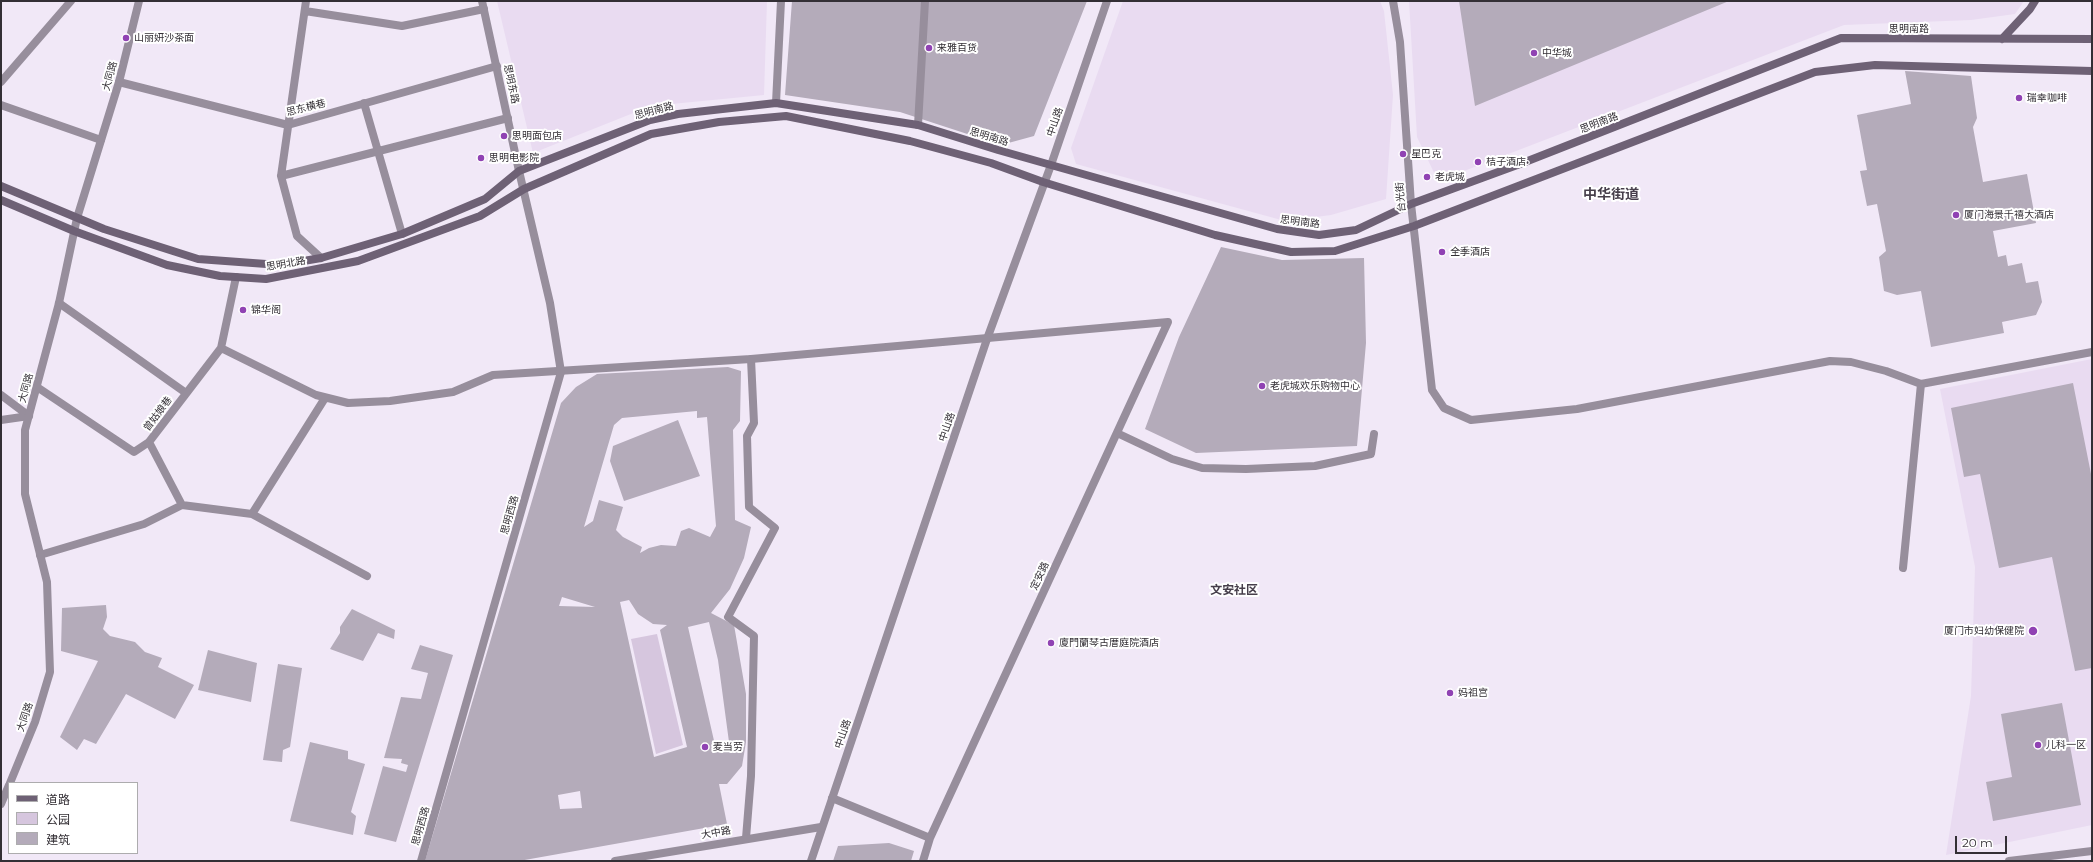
<!DOCTYPE html>
<meta charset="utf-8">
<style>
body{margin:0}
#map{position:relative;width:2093px;height:862px;overflow:hidden;background:#f1e8f7;font-family:Montserrat,"Noto Sans SC",sans-serif}
canvas{display:block}
.frame{position:absolute;inset:0;border:2px solid #332f35;pointer-events:none}
.legend{position:absolute;left:8px;top:782px;width:130px;height:72px;box-sizing:border-box;background:#fff;border:1px solid #adacae;margin:0;padding:5px 7px;list-style:none;font-size:12px;color:#332f35}
.legend li{display:flex;align-items:center;gap:8px;height:20px}
.legend b{width:20px;border:1px solid #adacae}
.scale{position:absolute;left:1955px;top:836px;width:52px;height:18px;box-sizing:border-box;border:2px solid #332f35;border-top:0;padding-left:5px;font-size:12px;line-height:14px;white-space:nowrap;color:#332f35;-webkit-text-stroke:3px #fff;paint-order:stroke}
</style>
<div id="map">
<canvas width="2093" height="862"></canvas>
<div class="frame"></div>
<ul class="legend">
<li><b style="height:5px;background:#6e6175"></b>道路</li>
<li><b style="height:11px;background:#d6c6de"></b>公园</li>
<li><b style="height:11px;background:#b4abba"></b>建筑</li>
</ul>
<div class="scale">20 m</div>
</div>
<script>
const c = document.querySelector('canvas').getContext('2d');
c.lineJoin = 'round';
function fillPath(path, color) {
  c.fillStyle = color;
  c.fill(path, 'evenodd');
}
function poly(rows) {
  const path = new Path2D();
  for (const r of rows) {
    path.moveTo(r[0], r[1]);
    for (let i = 2; i < r.length; i += 2) path.lineTo(r[i], r[i + 1]);
  }
  return path;
}
function strokePath(path, color, width, dash) {
  c.strokeStyle = color;
  c.lineWidth = width;
  c.lineCap = dash ? 'butt' : 'round';
  c.setLineDash(dash || []);
  c.stroke(path);
}
function drawText(font, color, halo, rows, align = 'center') {
  c.font = font + ' Montserrat,"Noto Sans SC",sans-serif';
  c.lineWidth = 4;
  c.setLineDash([]);
  c.textBaseline = 'middle';
  c.strokeStyle = halo;
  c.fillStyle = color;
  for (const [text, x, y, turn = 0] of rows) {
    c.save();
    c.translate(x, y);
    c.rotate((+turn || 0) * Math.PI / 180);
    c.textAlign = isNaN(turn) ? turn : align;
    if (halo) c.strokeText(text, 0, 0);
    c.fillText(text, 0, 0);
    c.restore();
  }
}
fillPath(poly([
 [497,1,767,1,764,95,651,106,533,153],
 [1123,1,1380,1,1384,11,1393,95,1386,199,1331,215,1285,221,1076,164,1071,148],
 [1409,1,2024,1,2015,14,1971,20,1844,25,1438,181,1417,137],
 [2092,359,2092,825,1946,855,1971,696,1975,567,1940,389]
]), '#e9dbf1');
fillPath(poly([
 [657,634,683,745,656,754,631,639]
]), '#d6c6de');
fillPath(poly([
 [792,1,1087,1,1034,136,1001,145,900,112,785,95],
 [1459,1,1729,1,1475,106],
 [1905,71,1971,76,1977,118,1973,127,1983,182,2027,174,2036,223,1993,231,1998,257,2006,255,2008,266,2022,263,2026,283,2038,281,2042,302,2036,315,2002,322,2004,333,1931,347,1921,291,1897,295,1884,291,1879,257,1886,251,1877,204,1867,206,1860,171,1867,170,1857,115,1911,104],
 [1221,247,1282,260,1364,258,1366,343,1357,446,1196,453,1145,429,1179,337],
 [728,367,741,371,740,421,733,430,735,520,751,527,744,558,730,589,711,613,734,625,746,694,746,742,742,766,727,784,719,784,727,824,519,861,425,861,561,403,576,387,597,374],
 [697,411,697,418,707,417,716,526,710,537,689,528,681,531,676,546,661,545,649,548,640,553,642,547,623,537,616,530,623,507,599,500,593,521,584,527,614,425,622,418],
 [562,597,595,607,559,606],
 [629,600,638,614,653,624,667,625,660,630,687,747,654,757,620,602],
 [709,622,718,660,729,742,715,745,688,627],
 [580,791,582,808,560,809,558,795],
 [2073,383,2092,479,2092,668,2075,671,2052,557,1999,568,1980,474,1964,477,1951,408],
 [678,420,700,476,624,501,610,461,613,446],
 [106,605,107,617,103,629,110,636,135,642,145,652,162,658,158,667,194,685,175,719,126,694,96,744,84,739,77,750,60,737,98,661,61,651,62,608],
 [352,609,395,630,394,639,378,633,363,661,330,649,340,633,340,627],
 [420,645,453,655,396,842,364,834,383,766,406,772,408,765,401,763,402,759,384,758,401,697,421,699,428,673,411,669],
 [208,650,257,663,251,702,198,690],
 [278,664,302,668,290,747,283,750,282,762,263,760],
 [2062,703,2081,805,1993,821,1986,782,2012,777,2001,714],
 [310,742,348,751,348,759,365,764,351,812,356,816,353,835,290,821],
 [889,843,914,851,911,861,833,861,838,846]
]), '#b4abba');
strokePath(poly([
 [746,838,751,776,754,636,728,617,775,528,749,507,747,436,754,423,751,359],
 [811,861,987,339,1051,165,1107,1]
]), '#978e9c', 8);
strokePath(poly([
 [306,1,281,176,297,236,321,258],
 [1393,1,1400,42,1411,204,1432,390,1444,408,1471,420,1577,409,1830,361,1851,362,1886,371,1921,384,2092,352],
 [305,11,402,26,484,9],
 [1,82,71,1],
 [119,82,288,125,497,66],
 [364,103,402,234],
 [776,103,781,1],
 [1,105,101,140],
 [918,125,925,1],
 [281,176,508,118],
 [59,303,186,393],
 [221,348,316,395,348,403,390,401,453,392,493,375,751,359,1168,322,930,838,923,861],
 [37,387,134,452,149,442,221,348,236,277],
 [1,395,29,416],
 [1,420,29,416],
 [1117,433,1172,459,1202,468,1246,469,1315,466,1371,454,1374,434],
 [149,442,182,505],
 [252,514,325,398],
 [40,555,144,524,182,505,252,514,367,576],
 [1903,568,1921,384],
 [832,798,930,838]
]), '#978e9c', 8);
strokePath(poly([
 [10,783,35,722,50,672,47,582,25,494,25,430,59,303,77,218,119,82,139,1],
 [1,804,9,785],
 [421,861,561,372,550,303,519,171,482,1],
 [615,861,821,827],
 [2009,861,2092,851]
]), '#978e9c', 8);
strokePath(poly([
 [2002,39,2030,9,2035,1],
 [1,186,104,229,198,259,280,265,321,258,402,234,485,199,519,171,650,120,678,114,776,103,918,125,998,150,1277,229,1319,235,1356,230,1411,204,1520,164,1841,38,2092,39],
 [1,200,74,231,167,265,220,276,266,279,358,261,480,216,524,189,651,134,719,122,786,116,910,141,991,163,1043,182,1215,235,1291,252,1335,251,1414,226,1815,72,1875,65,2092,71]
]), '#6e6175', 8);
for (const [x, y, r, color] of [
 [126,38,4,"#9042b3"],
 [929,48,4,"#9042b3"],
 [1534,53,4,"#9042b3"],
 [2019,98,4,"#9042b3"],
 [504,136,4,"#9042b3"],
 [1403,154,4,"#9042b3"],
 [481,158,4,"#9042b3"],
 [1478,162,4,"#9042b3"],
 [1427,177,4,"#9042b3"],
 [1956,215,4,"#9042b3"],
 [1442,252,4,"#9042b3"],
 [243,310,4,"#9042b3"],
 [1262,386,4,"#9042b3"],
 [2033,631,5,"#9042b3"],
 [1051,643,4,"#9042b3"],
 [1450,693,4,"#9042b3"],
 [2038,745,4,"#9042b3"],
 [705,747,4,"#9042b3"]
]) {
  const dot = new Path2D();
  dot.arc(x, y, r, 0, 2 * Math.PI);
  c.fillStyle = color;
  c.fill(dot);
  strokePath(dot, '#fff', 1.5);
}
drawText('10px', '#332f35', '#fff', [
 ["思明南路",1909,29],
 ["大同路",110,76,-75],
 ["思明东路",511,84,78],
 ["思东横巷",306,108,-14],
 ["思明南路",654,111,-15],
 ["中山路",1055,122,-71],
 ["思明南路",1599,123,-21],
 ["思明南路",989,137,17],
 ["台光街",1401,197,-95],
 ["思明南路",1300,222,7],
 ["思明北路",286,264,-10],
 ["大同路",26,388,-75],
 ["曾姑娘巷",158,414,-53],
 ["中山路",947,427,-71],
 ["思明西路",510,515,-74],
 ["定安路",1040,576,-65],
 ["大同路",25,717,-71],
 ["中山路",843,734,-71],
 ["思明西路",421,826,-74],
 ["大中路",716,833,-10]
]);
drawText('10px', '#332f35', '#fff', [
 ["山丽妍沙茶面",134,38],
 ["来雅百货",937,48],
 ["中华城",1542,53],
 ["瑞幸咖啡",2027,98],
 ["思明面包店",512,136],
 ["星巴克",1411,154],
 ["思明电影院",489,158],
 ["桔子酒店·",1486,162],
 ["老虎城",1435,177],
 ["厦门海景千禧大酒店",1964,215],
 ["全季酒店",1450,252],
 ["锦华阁",251,310],
 ["老虎城欢乐购物中心",1270,386],
 ["厦门市妇幼保健院",2024,631,"right"],
 ["廈門蘭琴古厝庭院酒店",1059,643],
 ["妈祖宫",1458,693],
 ["儿科一区",2046,745],
 ["麦当劳",713,747]
], 'left');
drawText('bold 12px', '#473f4b', '#fff', [
 ["文安社区",1234,590]
]);
drawText('bold 14px', '#473f4b', '#fff', [
 ["中华街道",1611,195]
]);
</script>
